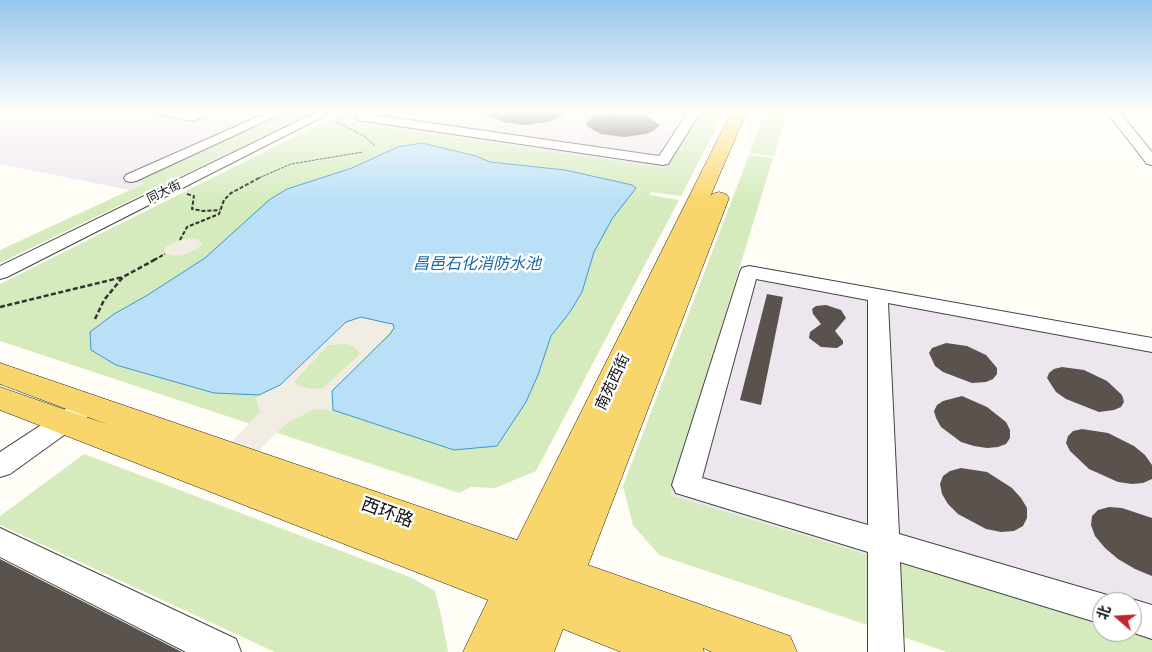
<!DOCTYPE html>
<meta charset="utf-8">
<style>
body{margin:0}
#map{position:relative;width:1152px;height:652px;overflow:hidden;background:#fffdf5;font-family:"PT Serif","Noto Sans SC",serif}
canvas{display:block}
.north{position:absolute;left:1092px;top:592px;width:50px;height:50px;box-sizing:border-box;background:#fff;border:1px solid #a0a0a0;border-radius:50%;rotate:289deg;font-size:14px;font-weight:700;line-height:20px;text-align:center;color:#111}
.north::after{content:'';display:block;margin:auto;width:18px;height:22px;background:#c4262e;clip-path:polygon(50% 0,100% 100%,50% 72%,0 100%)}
</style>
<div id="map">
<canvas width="1152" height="652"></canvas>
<div class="north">北</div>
</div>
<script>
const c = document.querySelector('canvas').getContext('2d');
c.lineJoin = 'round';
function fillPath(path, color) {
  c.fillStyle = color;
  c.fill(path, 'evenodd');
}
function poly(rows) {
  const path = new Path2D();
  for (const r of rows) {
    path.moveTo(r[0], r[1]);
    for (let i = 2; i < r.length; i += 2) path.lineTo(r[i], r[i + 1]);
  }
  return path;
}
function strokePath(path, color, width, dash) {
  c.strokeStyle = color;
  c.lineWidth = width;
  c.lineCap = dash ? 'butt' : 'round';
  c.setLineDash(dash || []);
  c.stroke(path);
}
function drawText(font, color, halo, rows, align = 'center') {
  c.font = font + ' "PT Serif","Noto Sans SC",serif';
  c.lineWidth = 5;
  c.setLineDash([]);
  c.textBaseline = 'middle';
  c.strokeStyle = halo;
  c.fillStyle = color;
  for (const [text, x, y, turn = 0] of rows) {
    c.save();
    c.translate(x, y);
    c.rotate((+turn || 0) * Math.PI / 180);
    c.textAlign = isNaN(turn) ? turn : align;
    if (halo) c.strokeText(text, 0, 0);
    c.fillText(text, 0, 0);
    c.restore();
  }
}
fillPath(poly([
 [300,111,130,190,0,164,0,112],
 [358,111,702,111,666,168,340,121],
 [741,266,1152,340,1152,639,1128,632,1132,632,1132,602,1102,602,1102,624,670,495]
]), '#eee6ef');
fillPath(poly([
 [287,111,316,111,0,263,0,250,145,183,133,180],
 [346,111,358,111,341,121,666,168,702,111,725,111,681,196,651,192,649,195,679,200,536,471,495,488,471,487,459,493,0,341,0,284],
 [765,111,787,111,774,156,750,153],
 [749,155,773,158,670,495,870,555,870,626,659,555,633,525,623,486],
 [84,454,410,577,435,591,441,615,448,652,275,652,0,525,0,516],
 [899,563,1102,624,1102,632,1128,632,1152,639,1152,652,947,652,903,637]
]), '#d5ebbd');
fillPath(poly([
 [183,239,195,239,199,240,202,244,197,249,186,254,174,256,165,254,164,249,167,246],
 [361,317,393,324,394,328,332,391,333,410,315,409,287,423,247,462,221,453,260,412,256,399,259,395,280,385,342,325],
 [347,344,354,347,360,354,323,388,312,389,301,387,294,382,328,345]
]), '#f1ede2');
const water = poly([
 [422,143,476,156,490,162,565,170,632,185,636,188,612,219,594,252,582,292,570,312,551,336,538,375,526,402,497,446,454,450,333,410,332,391,390,334,394,328,393,324,387,323,361,317,346,322,280,385,259,395,214,393,116,365,91,350,90,332,114,314,146,296,205,258,269,200,287,189,352,168,398,147,422,143]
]);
fillPath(water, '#b9e0f7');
strokePath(water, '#3f96cf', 1);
fillPath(poly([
 [479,111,572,111,572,113,547,122,525,125,504,122],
 [613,112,646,116,660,125,653,131,646,134,624,137,601,134,588,127,586,123,594,116],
 [767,294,783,297,761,405,740,400],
 [826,305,841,310,846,318,835,331,843,341,843,344,837,348,821,347,809,338,810,332,821,324,813,314,812,309,816,306],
 [946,343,967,346,986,355,997,368,997,374,993,379,986,382,972,383,943,372,935,366,929,353,932,348],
 [1062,367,1084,370,1107,381,1122,395,1124,402,1121,407,1114,410,1099,412,1066,399,1056,392,1047,378,1049,373,1054,369],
 [962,396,987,407,1006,422,1010,430,1010,438,1006,444,998,447,987,448,974,446,961,442,941,427,936,418,934,411,937,405,943,401],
 [1082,429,1108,433,1134,446,1145,455,1152,465,1152,479,1143,483,1132,484,1118,482,1089,469,1070,451,1066,443,1068,436,1073,431],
 [961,468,987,472,1012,488,1021,498,1027,508,1027,518,1023,526,1014,531,1001,532,986,529,958,514,948,504,942,494,940,484,943,476,950,471],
 [1109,507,1122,508,1152,518,1152,576,1135,569,1118,559,1105,548,1095,536,1091,525,1092,516,1098,510],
 [0,559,182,652,0,652]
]), '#5a524d');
const minor = poly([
 [152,111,193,113,213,111,194,121,157,114,152,111],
 [271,111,287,111,136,181,131,182,126,181,124,178,126,175,271,111],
 [319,111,334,111,7,277,0,279,0,266,319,111],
 [363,111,378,111,374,115,659,156,689,111,701,111,668,164,663,165,358,120,356,117,358,114,363,111],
 [1106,111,1118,111,1122,115,1152,152,1152,165,1147,164,1106,111],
 [749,266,1152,338,1152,352,888,303,899,534,1114,597,1116,602,1102,602,1102,624,900,562,904,652,868,652,868,552,676,493,672,485,740,272,742,268,749,266],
 [756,279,868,300,868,525,702,478,756,279],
 [76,405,85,408,89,414,85,420,10,474,0,477,0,452,67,408,76,405],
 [0,528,236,639,241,652,186,652,0,557,0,528],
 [1132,599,1152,605,1152,639,1131,632,1132,602,1126,602,1132,599]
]);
const major = poly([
 [732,111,747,111,710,197,712,194,719,192,726,194,729,198,588,565,790,636,797,652,712,652,703,648,704,652,621,652,563,629,554,652,463,652,488,600,0,410,0,387,109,425,0,384,0,363,517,540,732,111]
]);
strokePath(minor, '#444', 2);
strokePath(major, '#222', 1);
strokePath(poly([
 [331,121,337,122,364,136,375,146],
 [259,178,291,164,363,152]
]), '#333', 1, [3, 1]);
strokePath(poly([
 [187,194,194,196,192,209,203,211,220,210],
 [180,240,187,227,219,214,224,200,231,193,261,177],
 [154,260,165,254]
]), '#333', 2, [4, 2]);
strokePath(poly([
 [0,307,123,277],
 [95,319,104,300,123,277,156,259]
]), '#333', 2.5, [5, 2.5]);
fillPath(minor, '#fff');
fillPath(major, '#f9d66b');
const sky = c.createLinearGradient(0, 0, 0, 203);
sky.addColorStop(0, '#95c6ee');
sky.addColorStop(0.55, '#fffefa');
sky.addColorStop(1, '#fffefa00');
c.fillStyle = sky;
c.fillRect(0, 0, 1152, 203);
drawText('12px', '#111', '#fff', [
 ["同大街",164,192,-26]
]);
drawText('15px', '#111', '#fff', [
 ["南苑西街",613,382,-65]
]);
drawText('italic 16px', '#1768a6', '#fff', [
 ["昌邑石化消防水池",477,264]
]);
drawText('18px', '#111', '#fff', [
 ["西环路",387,513,20]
]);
</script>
